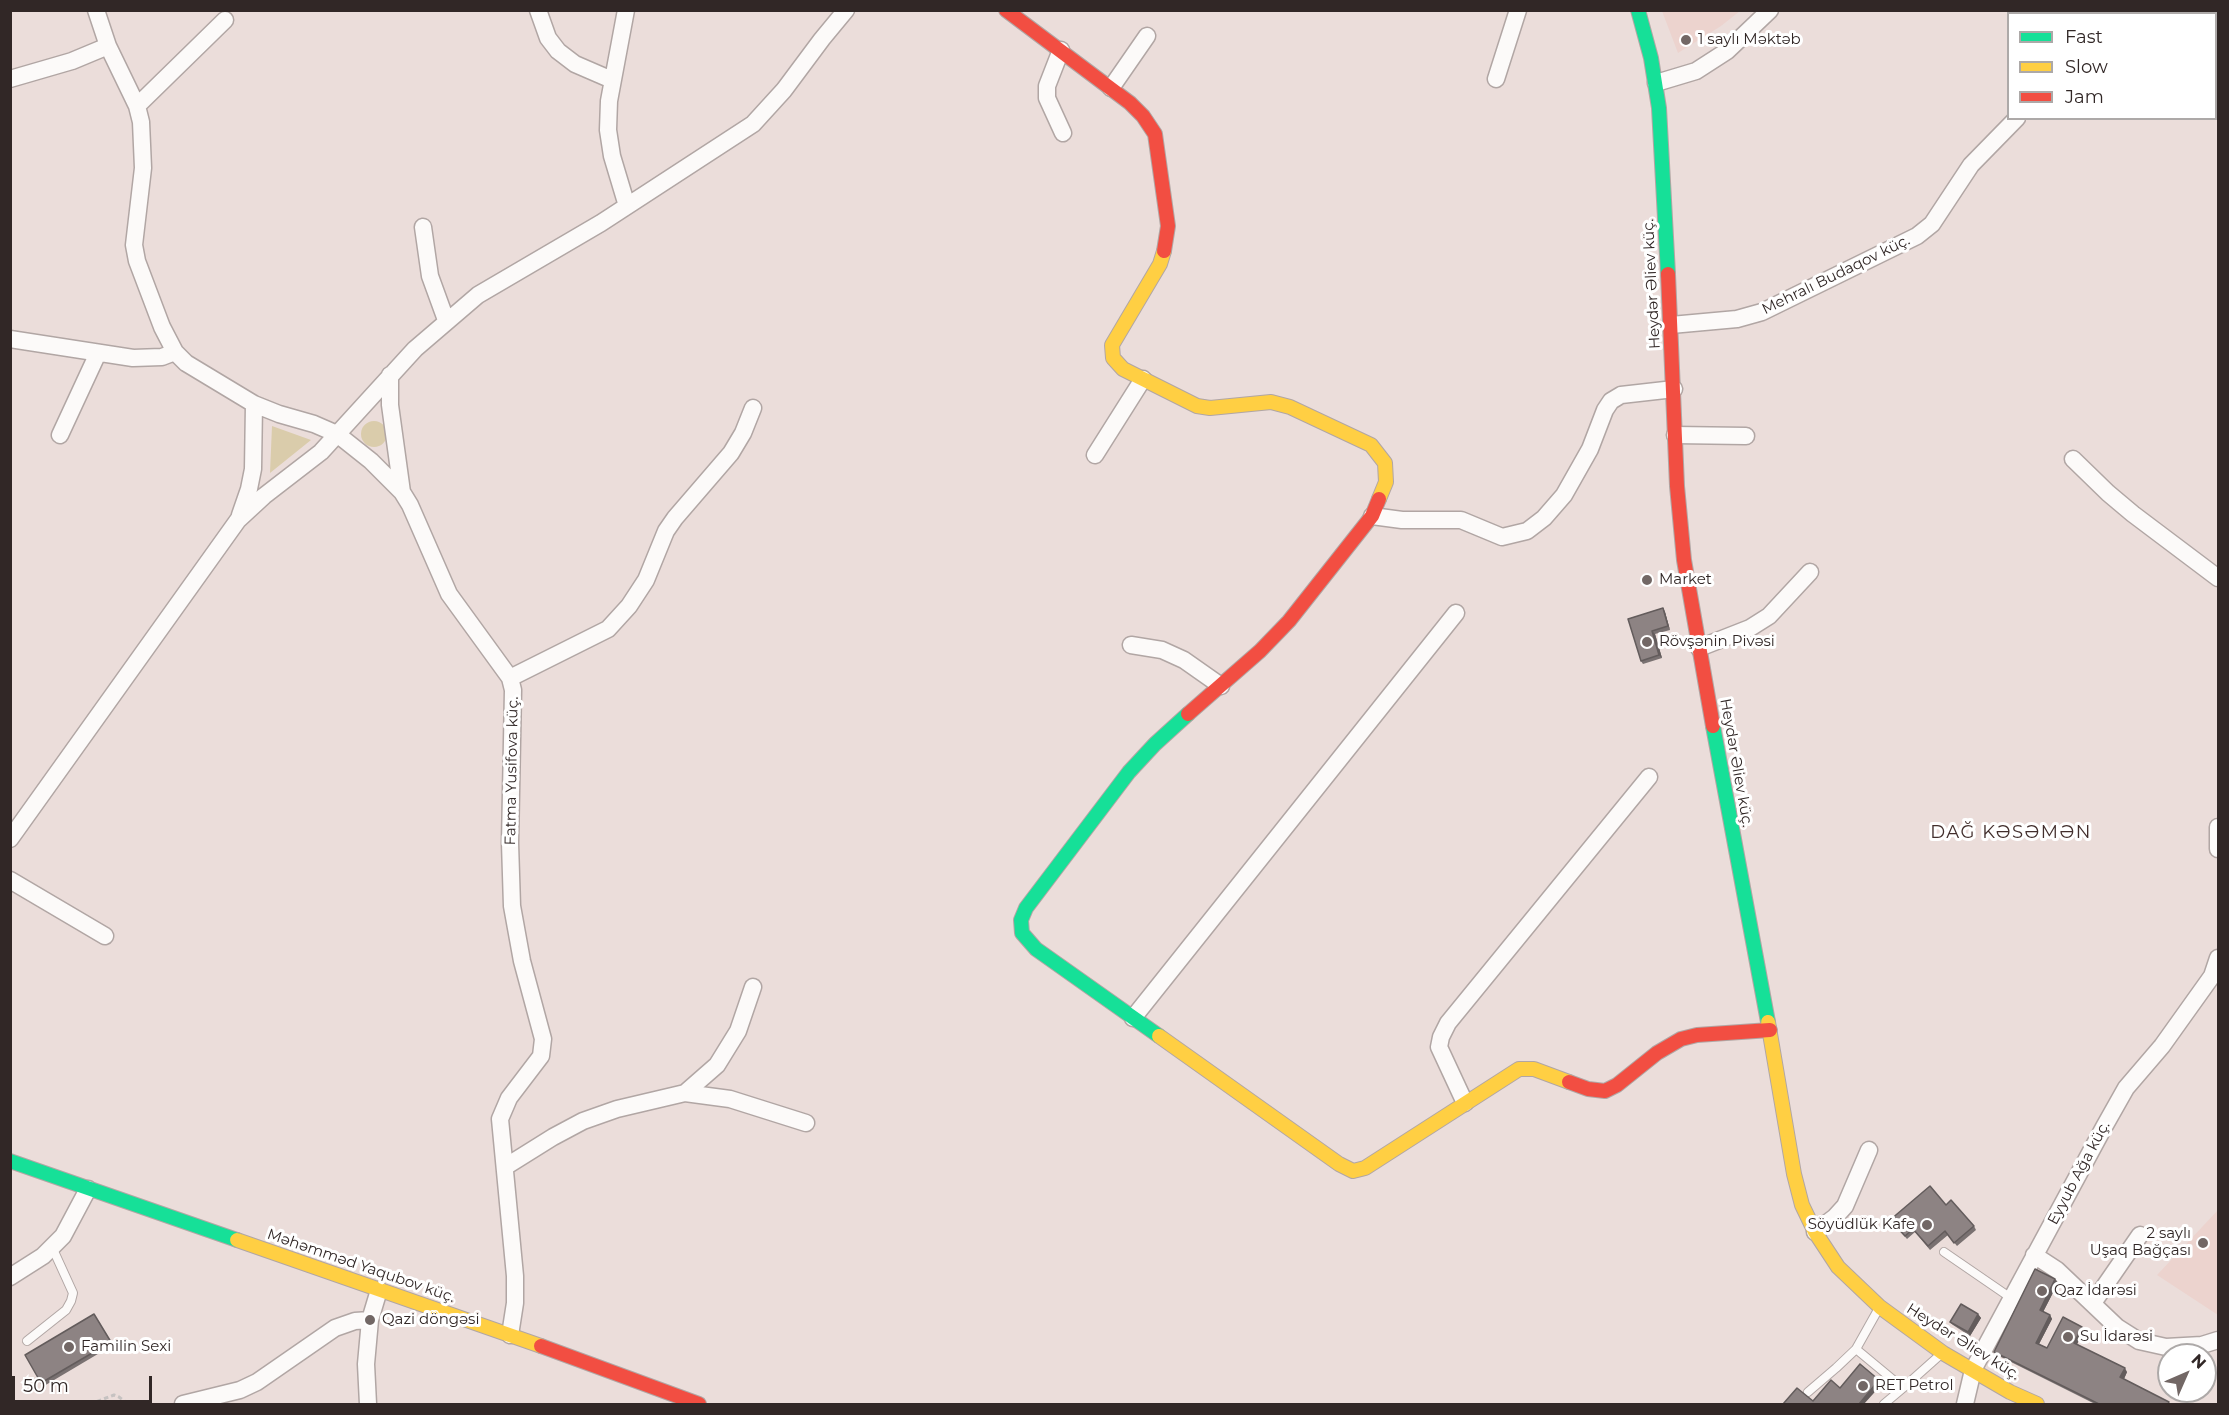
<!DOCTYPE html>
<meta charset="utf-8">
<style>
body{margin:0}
#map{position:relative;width:2229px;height:1415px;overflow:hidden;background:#ebddda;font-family:Montserrat,sans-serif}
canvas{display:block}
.frame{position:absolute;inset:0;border:12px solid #312726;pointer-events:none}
.legend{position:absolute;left:2007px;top:12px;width:210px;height:108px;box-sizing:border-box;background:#fff;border:2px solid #ada9a8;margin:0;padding:8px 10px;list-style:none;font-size:18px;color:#312726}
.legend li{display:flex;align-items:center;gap:12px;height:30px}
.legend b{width:30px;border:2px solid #ada9a8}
.north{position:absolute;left:2157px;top:1343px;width:60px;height:60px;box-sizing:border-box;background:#fff;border:2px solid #ada9a8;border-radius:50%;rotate:45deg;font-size:16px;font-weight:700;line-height:24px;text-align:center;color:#312726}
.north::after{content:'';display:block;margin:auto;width:21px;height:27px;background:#726765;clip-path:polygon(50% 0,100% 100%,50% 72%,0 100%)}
.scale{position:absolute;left:12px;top:1376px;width:140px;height:27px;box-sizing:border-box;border:3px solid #312726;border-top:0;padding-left:8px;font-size:18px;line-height:21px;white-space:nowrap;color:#312726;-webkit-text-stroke:4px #fff;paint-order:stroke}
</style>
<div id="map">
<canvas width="2229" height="1415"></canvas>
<div class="frame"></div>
<ul class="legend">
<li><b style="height:8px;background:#16e098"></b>Fast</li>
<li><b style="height:8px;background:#ffcf43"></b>Slow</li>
<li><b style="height:8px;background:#f24e42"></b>Jam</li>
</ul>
<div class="north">N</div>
<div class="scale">50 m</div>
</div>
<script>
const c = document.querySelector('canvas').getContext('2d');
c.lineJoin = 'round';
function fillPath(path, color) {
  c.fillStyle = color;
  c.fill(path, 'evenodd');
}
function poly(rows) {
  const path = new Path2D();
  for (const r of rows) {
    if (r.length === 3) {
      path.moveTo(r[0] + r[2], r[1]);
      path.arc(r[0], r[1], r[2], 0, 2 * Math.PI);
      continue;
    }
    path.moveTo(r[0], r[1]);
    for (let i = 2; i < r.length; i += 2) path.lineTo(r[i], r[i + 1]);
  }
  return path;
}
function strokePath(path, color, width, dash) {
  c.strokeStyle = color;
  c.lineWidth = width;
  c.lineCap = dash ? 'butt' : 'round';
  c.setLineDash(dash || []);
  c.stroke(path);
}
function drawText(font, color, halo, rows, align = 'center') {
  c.font = font + ' Montserrat,sans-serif';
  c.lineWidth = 6;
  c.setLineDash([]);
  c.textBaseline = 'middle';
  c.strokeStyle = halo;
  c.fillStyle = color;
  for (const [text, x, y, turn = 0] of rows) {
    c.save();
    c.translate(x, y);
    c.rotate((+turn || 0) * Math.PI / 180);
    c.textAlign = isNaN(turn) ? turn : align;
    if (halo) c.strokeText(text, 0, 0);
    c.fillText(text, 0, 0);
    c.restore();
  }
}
fillPath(poly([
 [1662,11,1740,11,1721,26,1678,53],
 [2218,1210,2218,1315,2157,1275]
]), '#ecd3ce');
fillPath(poly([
 [374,434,13],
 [272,426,311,440,270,473]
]), '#daccab');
const lane = poly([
 [1944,1252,2011,1298],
 [1879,1308,1856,1349,1903,1388,1940,1355],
 [27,1341,66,1310,71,1301,73,1293,52,1247],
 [1808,1392,1836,1368,1856,1349],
 [1884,1404,1903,1388]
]);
const street = poly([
 [96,10,108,46,137,106,141,122,143,168,134,245,137,261,162,327,175,352,186,363,254,404,279,414,314,424,337,434,371,461,402,492,410,505,449,594,510,678,513,690,510,843,512,906,522,961,543,1039,541,1056,509,1098,500,1119,515,1276,515,1303,510,1335],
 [538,10,548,38,558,51,575,64,612,80],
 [626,10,609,101,608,130,612,156,627,206],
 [2135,14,2139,10],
 [1061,50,1047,86,1047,98,1063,133],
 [10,79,72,61,108,46],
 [1496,79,1518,10],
 [1656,83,1696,71,1727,51,1770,10],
 [1111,88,1147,36],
 [137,106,225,20],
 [423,227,430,276,446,320],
 [1671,325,1737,319,1762,312,1917,236,1932,224,1971,165,2017,118],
 [10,339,133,358,162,357,175,352],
 [390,375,390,405,402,492],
 [60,435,98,353],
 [1675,435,1746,436],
 [1095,455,1143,379],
 [2073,459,2108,493,2133,514,2218,578],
 [240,515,249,489,253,469,254,404],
 [1372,516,1402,520,1461,520,1502,537,1527,531,1544,518,1564,495,1590,449,1605,410,1611,401,1621,395,1674,389],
 [1131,645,1162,650,1184,660,1221,686],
 [1699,648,1750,628,1769,616,1810,572],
 [510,678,608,629,629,606,646,580,666,531,675,518,731,453,743,433,753,408],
 [2218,827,2218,849],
 [10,839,238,520,264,496,321,452,415,349,478,295,601,223,753,124,784,90,822,39,846,10],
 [10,880,105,936],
 [1133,1018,1456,613],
 [685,1093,730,1099,806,1123],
 [1465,1103,1439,1047,1441,1037,1448,1023,1649,777],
 [505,1167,553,1137,583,1121,617,1109,685,1093,717,1065,738,1031,753,987],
 [1815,1232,1835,1217,1845,1206,1869,1150],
 [2034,1255,2057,1270,2117,1327,2139,1341,2166,1347,2202,1345,2218,1340],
 [10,1277,43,1256,63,1236,88,1189],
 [2093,1303,2140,1235],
 [183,1404,240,1390,257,1382,335,1328,355,1321,370,1320],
 [368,1404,366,1364,370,1320,379,1290],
 [1965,1404,1973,1370,2104,1127,2126,1088,2162,1046,2212,976,2218,958]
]);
const fast = poly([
 [1638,10,1651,58,1659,108,1668,274],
 [1713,726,1768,1022],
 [1159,1036,1036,949,1022,933,1021,920,1026,908,1129,772,1155,744,1188,714],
 [10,1161,237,1240]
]);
const slow = poly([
 [1164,251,1160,264,1112,345,1113,358,1123,369,1197,406,1210,408,1271,402,1290,407,1371,445,1385,463,1386,482,1379,499],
 [1768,1022,1794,1174,1802,1205,1815,1232,1838,1267,1880,1307,1943,1353,2010,1392,2037,1404],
 [1159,1036,1339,1164,1353,1171,1365,1168,1519,1069,1534,1069,1569,1082],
 [237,1240,541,1346]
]);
const jam = poly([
 [1006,10,1130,103,1143,116,1155,134,1168,226,1164,251],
 [1668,274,1677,486,1684,560,1713,726],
 [1188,714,1260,651,1289,621,1372,516,1379,499],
 [1569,1082,1588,1089,1605,1091,1617,1085,1657,1053,1681,1039,1697,1035,1770,1030],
 [541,1346,699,1404]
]);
strokePath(lane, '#b1a6a4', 10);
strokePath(street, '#b1a6a4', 19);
strokePath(fast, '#b1a6a4', 16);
strokePath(slow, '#b1a6a4', 16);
strokePath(jam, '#b1a6a4', 16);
strokePath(poly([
 [90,1404,114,1395,119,1397,128,1404]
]), '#c6c2c1', 3, [4.5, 3]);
strokePath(lane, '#fcfaf9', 8);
strokePath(street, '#fcfaf9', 16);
strokePath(fast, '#16e098', 14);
strokePath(slow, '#ffcf43', 14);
strokePath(jam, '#f24e42', 14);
fillPath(poly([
 [1663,608,1665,612,1670,630,1655,634,1662,658,1643,664,1641,661,1628,619],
 [1946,1205,1974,1226,1976,1230,1957,1246,1948,1235,1930,1250,1915,1232,1907,1239,1893,1223],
 [2055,1279,2058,1283,2043,1312,2050,1315,2052,1319,2039,1344,2047,1348,2084,1331,2077,1344,2127,1372,2124,1379,2171,1404,2095,1404,1997,1355,1994,1352],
 [94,1314,113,1345,44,1386,25,1355],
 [1978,1314,1981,1318,1970,1336,1953,1325,1950,1322]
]), '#797171');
fillPath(poly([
 [1663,608,1665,612,1670,630,1668,626],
 [1652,631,1655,634,1662,658,1659,655],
 [2055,1279,2058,1283,2042,1314,2040,1310],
 [1978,1314,1981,1318,1970,1336,1968,1332],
 [2050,1315,2052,1319,2038,1346,2036,1343],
 [2082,1327,2084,1331,2076,1346,2074,1343],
 [2125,1368,2127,1372,2123,1381,2120,1377],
 [1879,1380,1882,1384,1864,1404,1859,1404]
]), '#635c5c');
const building = poly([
 [1663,608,1668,626,1652,631,1659,655,1641,661,1628,619,1663,608],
 [1930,1186,1946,1205,1951,1200,1974,1226,1954,1243,1945,1231,1928,1246,1913,1229,1905,1236,1890,1220,1930,1186],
 [2035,1269,2055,1279,2040,1310,2050,1315,2036,1343,2047,1348,2063,1317,2082,1327,2074,1343,2125,1368,2120,1377,2169,1402,2168,1404,2099,1404,1994,1352,2035,1269],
 [1961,1304,1978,1314,1968,1332,1950,1322,1961,1304],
 [94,1314,111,1342,41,1383,25,1355,94,1314],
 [1860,1364,1879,1380,1859,1404,1783,1404,1797,1388,1813,1401,1831,1380,1840,1388,1860,1364]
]);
fillPath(building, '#8d8383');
strokePath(building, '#635c5c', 1.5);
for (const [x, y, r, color] of [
 [1686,40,6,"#726765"],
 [1647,580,6,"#726765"],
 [1647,642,6,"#726765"],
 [1927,1225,6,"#726765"],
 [2203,1243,6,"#726765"],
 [2042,1291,6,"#726765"],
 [370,1320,6,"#726765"],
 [2068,1337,6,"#726765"],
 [69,1347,6,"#726765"],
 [1863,1386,6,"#726765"]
]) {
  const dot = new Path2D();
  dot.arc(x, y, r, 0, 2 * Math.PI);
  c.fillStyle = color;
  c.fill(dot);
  strokePath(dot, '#fff', 2);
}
drawText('15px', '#312726', '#fff', [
 ["1 saylı Məktəb",1698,40],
 ["Market",1659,580],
 ["Rövşənin Pivəsi",1659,642],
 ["Söyüdlük Kafe",1915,1225,"right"],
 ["2 saylı",2191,1234,"right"],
 ["Uşaq Bağçası",2191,1251,"right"],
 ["Qaz İdarəsi",2054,1291],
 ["Qazi döngəsi",382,1320],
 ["Su İdarəsi",2080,1337],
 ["Familin Sexi",81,1347],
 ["RET Petrol",1875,1386]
], 'left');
drawText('15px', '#312726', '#fff', [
 ["Mehralı Budaqov küç.",1836,275,-26],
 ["Heydər Əliev küç.",1652,284,-93],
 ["Heydər Əliev küç.",1736,763,80],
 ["Fatma Yusifova küç.",512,771,-89],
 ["Eyyub Ağa küç.",2079,1173,-62],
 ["Məhəmməd Yaqubov küç.",361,1266,19],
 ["Heydər Əliev küç.",1963,1342,32]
]);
c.letterSpacing = '1.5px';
drawText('18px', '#422e2c', '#fff', [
 ["DAĞ KƏSƏMƏN",2011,833]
]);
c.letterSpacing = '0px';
</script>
